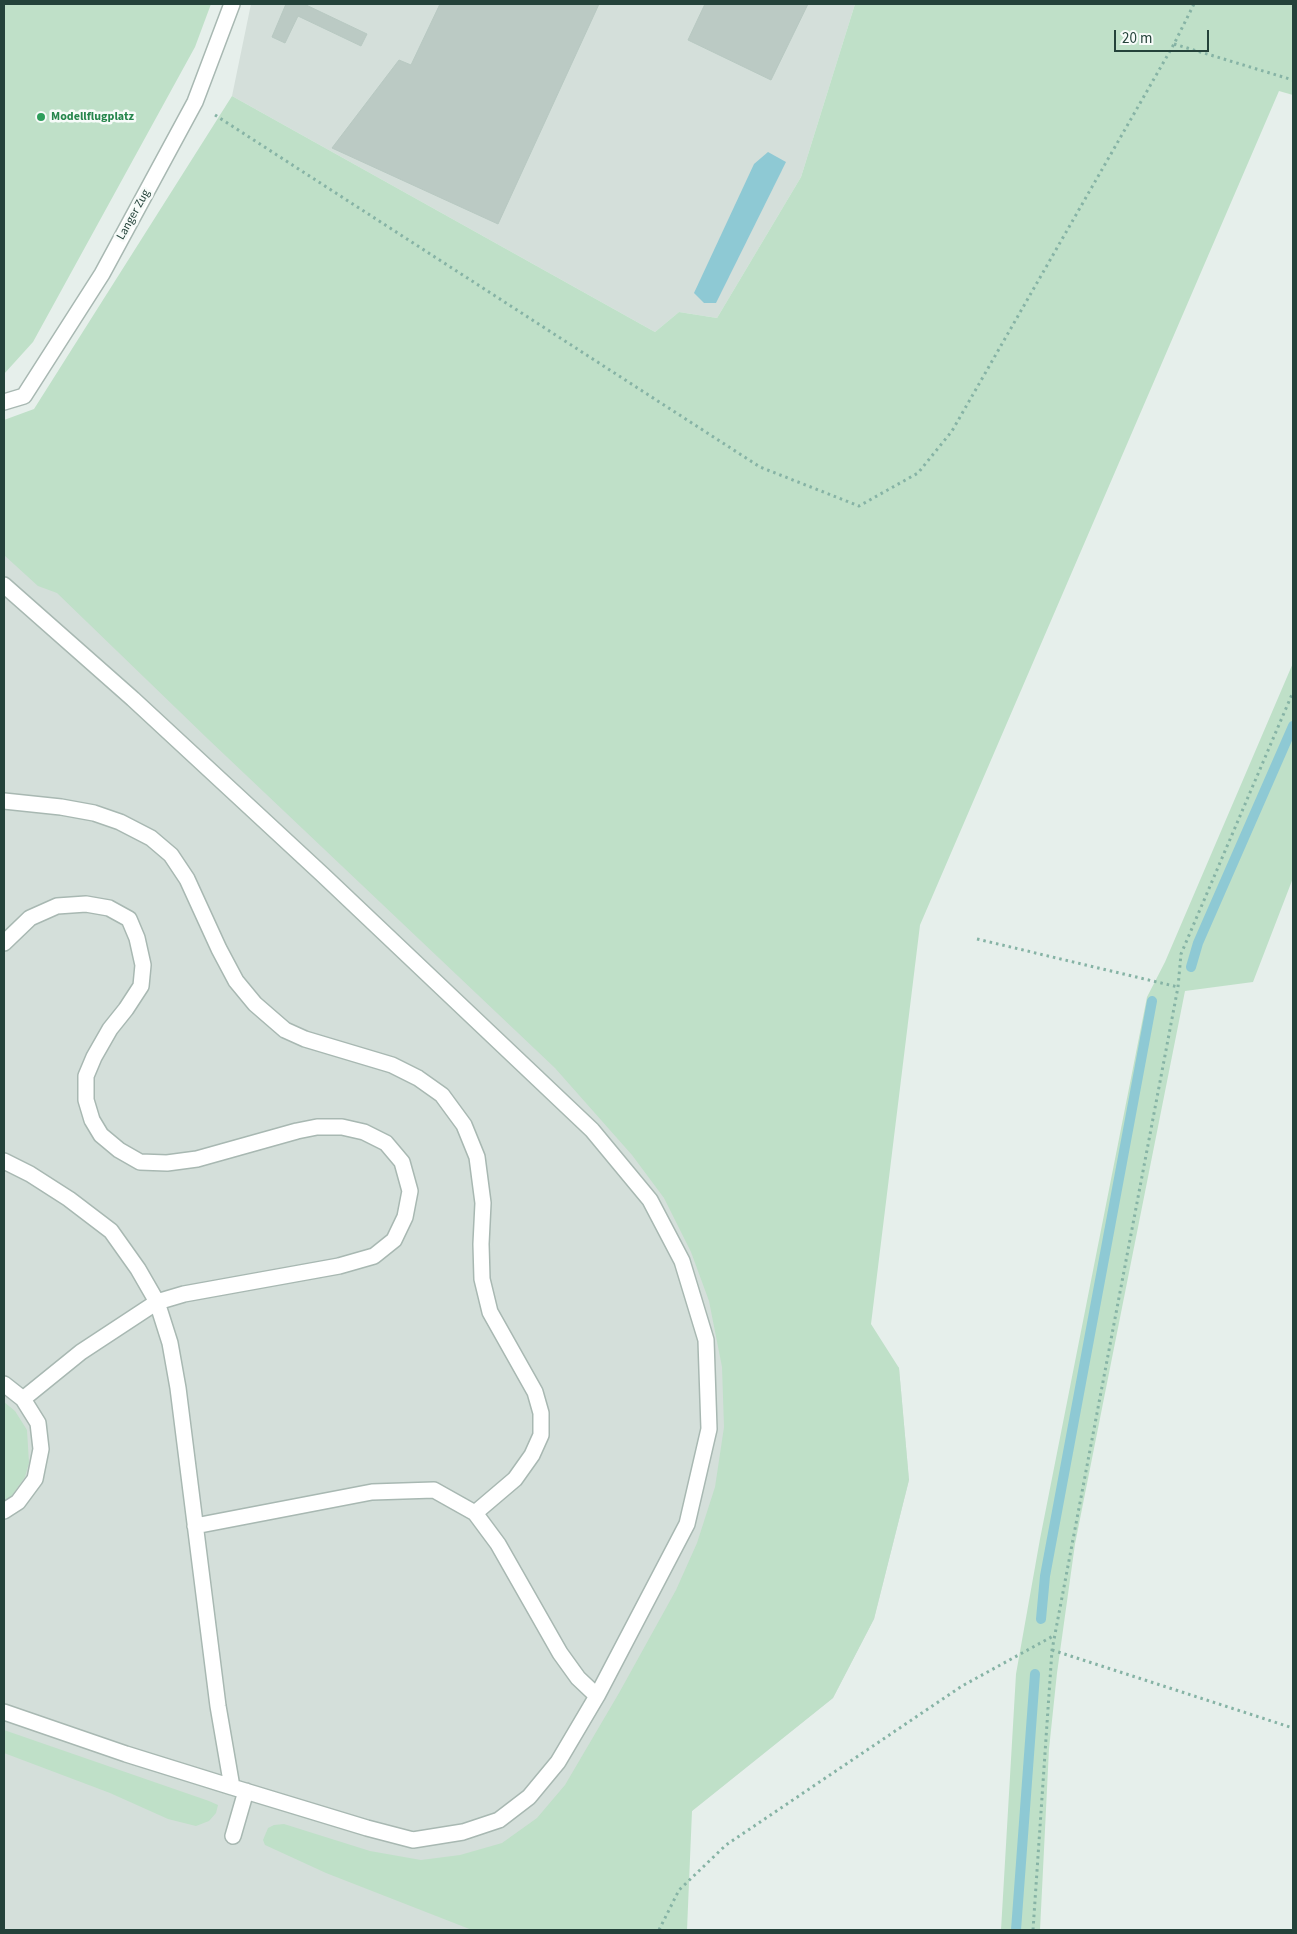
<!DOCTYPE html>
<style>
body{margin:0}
#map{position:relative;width:1297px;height:1934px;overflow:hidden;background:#e6efeb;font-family:"Source Sans 3",sans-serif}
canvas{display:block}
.frame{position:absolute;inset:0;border:5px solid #24423a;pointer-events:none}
.scale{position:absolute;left:1114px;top:30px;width:95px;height:22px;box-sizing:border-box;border:2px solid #24423a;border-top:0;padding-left:6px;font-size:15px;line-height:18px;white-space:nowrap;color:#24423a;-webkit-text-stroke:4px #f7fbf9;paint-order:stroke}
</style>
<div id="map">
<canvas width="1297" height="1934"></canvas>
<div class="frame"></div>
<div class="scale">20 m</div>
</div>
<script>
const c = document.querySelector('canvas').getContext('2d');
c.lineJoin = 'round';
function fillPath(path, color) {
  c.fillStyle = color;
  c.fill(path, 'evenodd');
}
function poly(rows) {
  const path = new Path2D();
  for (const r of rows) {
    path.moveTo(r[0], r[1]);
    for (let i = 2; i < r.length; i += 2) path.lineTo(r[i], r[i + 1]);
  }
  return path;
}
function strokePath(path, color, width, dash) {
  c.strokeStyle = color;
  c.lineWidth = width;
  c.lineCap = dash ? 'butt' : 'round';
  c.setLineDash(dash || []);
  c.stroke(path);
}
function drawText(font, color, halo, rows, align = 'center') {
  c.font = font + ' "Source Sans 3",sans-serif';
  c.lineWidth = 5;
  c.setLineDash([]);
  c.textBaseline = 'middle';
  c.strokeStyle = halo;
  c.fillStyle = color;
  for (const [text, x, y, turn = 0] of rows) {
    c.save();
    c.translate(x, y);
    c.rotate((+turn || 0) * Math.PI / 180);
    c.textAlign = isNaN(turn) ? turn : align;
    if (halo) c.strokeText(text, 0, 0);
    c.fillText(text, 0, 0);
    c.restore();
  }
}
fillPath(poly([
 [251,4,855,4,801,177,717,318,679,312,655,332,232,96],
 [4,454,899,1368,909,1480,874,1619,833,1698,692,1811,625,1930,4,1930]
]), '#d4dfda');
fillPath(poly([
 [4,4,211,4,195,47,33,342,4,374],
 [855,4,1293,4,1293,95,1279,91,920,925,871,1324,899,1368,909,1480,874,1619,833,1698,692,1811,687,1930,472,1930,326,1873,265,1845,263,1840,268,1828,274,1825,284,1824,370,1851,421,1860,460,1855,502,1843,537,1818,565,1785,619,1693,676,1590,697,1543,715,1487,724,1427,722,1367,709,1301,691,1252,664,1198,632,1155,555,1068,208,739,57,593,38,586,4,555,4,420,34,409,232,96,655,332,679,312,717,318,801,177],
 [1293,663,1293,878,1253,982,1185,991,1075,1544,1057,1673,1049,1749,1040,1930,1001,1930,1016,1674,1040,1539,1147,997,1165,962],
 [4,1402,15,1411,27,1430,29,1463,25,1477,10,1498,4,1501],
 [4,1730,209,1801,218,1805,216,1813,209,1821,196,1826,168,1819,110,1793,4,1753]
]), '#bfe0c8');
fillPath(poly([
 [768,152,786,162,716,303,704,303,694,293,754,164]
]), '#8ec9d4');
strokePath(poly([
 [1191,967,1198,943,1293,726],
 [1041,1619,1045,1576,1152,1001],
 [1016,1930,1035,1674]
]), '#8ec9d4', 10);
const building = poly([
 [286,4,304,4,367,34,361,46,298,16,285,43,272,37,286,4],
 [440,4,599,4,498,224,332,148,399,60,411,65,440,4],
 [705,4,808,4,771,80,688,40,705,4]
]);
fillPath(building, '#bbcac4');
strokePath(building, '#b8c9c2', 1);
const service = poly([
 [4,402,24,396,102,274,195,102,232,4],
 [4,585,133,699,323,875,592,1130,650,1200,682,1261,706,1340,709,1429,687,1524,597,1696,558,1762,529,1797,499,1820,463,1832,413,1840,367,1828,232,1787,218,1706,178,1388,170,1343,157,1302,138,1269,111,1231,69,1199,30,1174,4,1161],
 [4,801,61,807,94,813,120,822,151,838,171,855,187,879,219,949,236,981,255,1004,285,1030,305,1039,392,1065,418,1078,442,1095,464,1125,477,1157,483,1203,481,1244,482,1279,490,1312,535,1392,541,1413,541,1435,532,1455,515,1479,475,1513,434,1490,372,1492,195,1526],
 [4,943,30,918,57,906,86,904,109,908,129,919,137,938,143,965,141,986,126,1009,110,1029,94,1057,86,1076,86,1100,92,1120,101,1135,119,1150,140,1162,167,1163,197,1159,297,1131,317,1127,342,1127,364,1132,386,1143,402,1162,410,1191,405,1217,394,1240,374,1256,339,1266,184,1294,157,1302,81,1352,23,1399],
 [4,1384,23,1399,38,1423,41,1449,35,1479,18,1502,4,1511],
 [475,1513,498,1544,560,1653,578,1678,597,1696],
 [4,1712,126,1754,232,1787],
 [233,1836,246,1791]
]);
strokePath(service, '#a8b8b2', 18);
strokePath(poly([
 [1174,44,1293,80],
 [215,115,760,467,859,506,918,473,952,431,1174,44,1194,4],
 [977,939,1178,987],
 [1052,1650,1293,1728],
 [659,1930,679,1890,726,1845,962,1686,1055,1635],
 [1033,1930,1052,1650,1178,987,1181,954,1293,692]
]), '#86b3a5', 3, [2.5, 4]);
strokePath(service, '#fff', 15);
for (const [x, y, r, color] of [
 [41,117,5,"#2e9e5b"]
]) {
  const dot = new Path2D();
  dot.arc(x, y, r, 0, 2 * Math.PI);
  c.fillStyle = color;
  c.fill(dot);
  strokePath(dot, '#f7fbf9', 2);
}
drawText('bold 12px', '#27864d', '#f7fbf9', [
 ["Modellflugplatz",51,117]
], 'left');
drawText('12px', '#24423a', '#f7fbf9', [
 ["Langer Zug",134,215,-61]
]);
</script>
